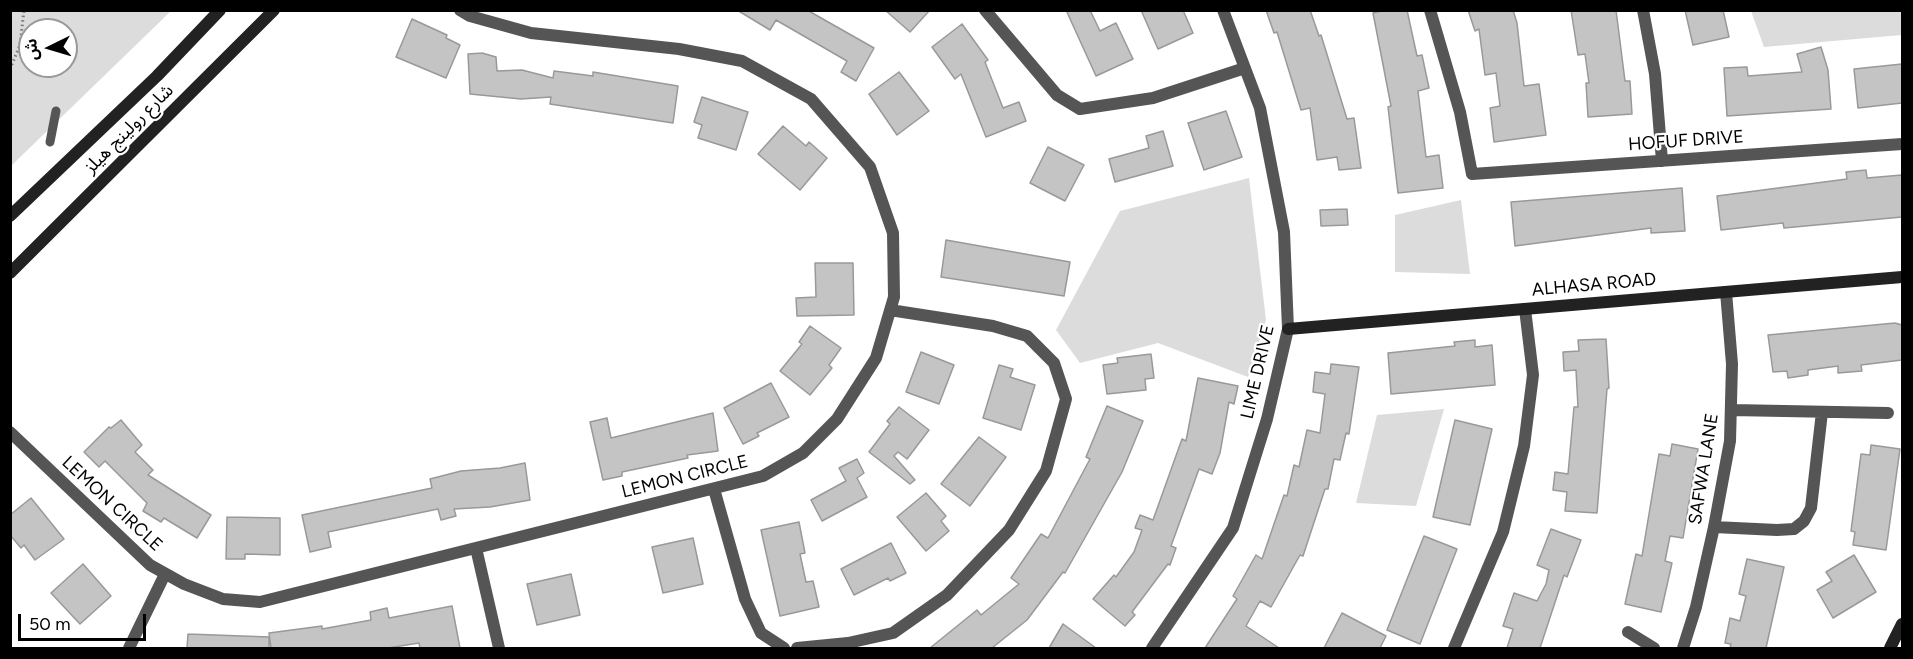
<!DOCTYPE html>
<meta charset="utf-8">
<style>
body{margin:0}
#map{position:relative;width:1913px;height:659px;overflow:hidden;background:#fff;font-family:Figtree,"Noto Sans Arabic",sans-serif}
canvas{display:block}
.frame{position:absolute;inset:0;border:12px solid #000;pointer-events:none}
.north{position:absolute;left:18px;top:18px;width:60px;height:60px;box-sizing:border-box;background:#fff;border:2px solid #999;border-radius:50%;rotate:265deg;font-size:16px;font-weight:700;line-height:24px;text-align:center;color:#000}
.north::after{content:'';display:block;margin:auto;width:21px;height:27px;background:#000;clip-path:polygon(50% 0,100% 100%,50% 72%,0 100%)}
.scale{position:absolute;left:18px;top:614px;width:128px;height:27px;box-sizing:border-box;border:3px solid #000;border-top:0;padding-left:8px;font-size:18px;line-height:21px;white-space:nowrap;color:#000;-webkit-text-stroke:4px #fff;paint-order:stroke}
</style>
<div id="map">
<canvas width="1913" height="659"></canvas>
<div class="frame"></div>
<div class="north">ش</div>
<div class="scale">50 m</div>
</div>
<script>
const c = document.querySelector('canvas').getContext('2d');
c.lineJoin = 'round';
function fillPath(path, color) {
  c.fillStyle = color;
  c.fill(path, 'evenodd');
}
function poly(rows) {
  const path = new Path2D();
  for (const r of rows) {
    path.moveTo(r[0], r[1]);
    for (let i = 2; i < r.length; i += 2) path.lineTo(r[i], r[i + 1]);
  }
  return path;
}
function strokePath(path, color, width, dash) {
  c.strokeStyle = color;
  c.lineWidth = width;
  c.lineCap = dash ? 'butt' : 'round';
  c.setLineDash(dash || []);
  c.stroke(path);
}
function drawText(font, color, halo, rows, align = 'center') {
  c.font = font + ' Figtree,"Noto Sans Arabic",sans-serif';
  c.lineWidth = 4.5;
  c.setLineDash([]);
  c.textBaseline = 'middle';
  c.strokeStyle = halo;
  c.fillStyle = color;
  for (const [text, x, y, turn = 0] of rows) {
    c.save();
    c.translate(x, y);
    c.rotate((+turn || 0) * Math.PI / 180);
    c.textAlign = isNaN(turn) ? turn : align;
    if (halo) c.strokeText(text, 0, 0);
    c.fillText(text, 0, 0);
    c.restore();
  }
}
fillPath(poly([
 [11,11,171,11,11,166],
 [30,30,66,30,66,66,30,66],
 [1751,11,1902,11,1902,35,1764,47],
 [1249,178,1266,320,1248,377,1158,343,1080,363,1056,330,1120,211],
 [1461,200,1470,274,1395,272,1395,215],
 [1444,409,1416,506,1356,503,1377,415]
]), '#dcdcdc');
const building = poly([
 [737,10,807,10,874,48,856,81,841,72,847,61,776,20,770,30,737,10],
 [885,10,930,10,910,32,885,10],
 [1066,10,1090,10,1100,31,1116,23,1133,59,1096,76,1066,10],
 [1141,10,1183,10,1193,33,1158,49,1141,10],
 [1266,10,1310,10,1319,36,1321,35,1347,119,1354,118,1361,168,1339,170,1337,157,1317,160,1310,108,1301,110,1277,32,1274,33,1266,10],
 [1385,10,1407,10,1417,56,1422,55,1429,88,1418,91,1426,157,1439,155,1443,188,1398,193,1388,107,1391,106,1373,13,1385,10],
 [1468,10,1513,10,1517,23,1524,86,1539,84,1546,135,1494,142,1490,108,1500,106,1496,73,1485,75,1479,29,1475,31,1468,10],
 [1571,10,1616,10,1625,81,1630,81,1632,114,1588,117,1586,83,1589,83,1585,54,1578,55,1571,10],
 [1685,10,1723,10,1729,37,1693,45,1685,10],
 [412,19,447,35,446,38,460,45,446,78,396,57,412,19],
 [962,24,988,60,985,62,1003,108,1019,102,1026,121,986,137,961,74,955,79,932,47,962,24],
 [1821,47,1828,70,1831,109,1727,116,1724,68,1747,67,1748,76,1802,72,1797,54,1821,47],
 [482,53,496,57,497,71,522,70,553,78,554,71,593,76,593,72,678,86,673,123,550,104,551,97,521,99,470,94,468,54,482,53],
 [1902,64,1902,103,1858,108,1854,69,1902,64],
 [899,72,929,111,897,135,869,94,899,72],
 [702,97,748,112,736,150,698,138,702,125,694,122,702,97],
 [1226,111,1242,157,1204,170,1188,123,1226,111],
 [783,126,806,146,809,142,827,158,800,190,758,154,783,126],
 [1163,131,1173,166,1115,182,1109,159,1149,148,1146,136,1163,131],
 [1048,147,1084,165,1065,201,1030,183,1048,147],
 [1866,170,1867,178,1902,175,1902,217,1784,228,1783,223,1721,230,1717,196,1847,179,1846,172,1866,170],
 [1682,188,1685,231,1651,233,1651,228,1515,246,1511,202,1682,188],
 [1347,209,1348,225,1321,226,1320,210,1347,209],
 [946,240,1070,262,1064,296,941,277,946,240],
 [815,263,853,263,854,315,797,316,796,298,816,297,815,263],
 [1895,323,1902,325,1902,360,1861,365,1862,371,1838,373,1838,366,1808,370,1808,375,1788,378,1787,371,1773,372,1768,335,1895,323],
 [810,326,841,348,829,365,832,368,810,395,780,371,802,344,799,342,810,326],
 [1606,339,1609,388,1607,389,1597,513,1565,511,1567,492,1553,490,1555,472,1568,474,1574,407,1578,407,1576,370,1564,371,1563,352,1579,351,1578,340,1606,339],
 [1475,340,1475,347,1492,345,1495,385,1391,394,1388,353,1455,346,1454,342,1475,340],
 [921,352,954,365,939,404,906,392,921,352],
 [1151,354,1154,378,1145,379,1146,390,1107,394,1103,365,1118,363,1117,358,1151,354],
 [1331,364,1359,367,1349,434,1346,433,1340,460,1334,459,1328,489,1325,489,1303,556,1300,555,1271,607,1260,601,1246,626,1279,648,1205,648,1237,599,1233,596,1256,555,1262,559,1284,495,1287,496,1294,465,1299,467,1307,430,1320,433,1325,394,1313,392,1315,372,1330,374,1331,364],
 [999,365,1013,369,1010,377,1035,385,1021,430,983,418,999,365],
 [1198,378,1238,386,1234,404,1229,402,1220,453,1212,474,1199,469,1171,546,1176,548,1170,565,1168,564,1132,612,1135,615,1125,626,1093,599,1114,575,1116,577,1134,552,1142,530,1135,528,1140,515,1153,520,1182,439,1186,441,1198,378],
 [771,383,789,417,757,433,759,436,743,444,724,408,771,383],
 [1107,406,1143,421,1122,472,1065,573,1063,572,1027,620,992,648,930,648,977,610,981,615,1019,584,1011,578,1041,534,1048,538,1090,459,1086,457,1107,406],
 [899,407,929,430,907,459,898,452,894,456,915,480,910,484,869,452,890,424,887,421,899,407],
 [713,413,718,451,687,455,688,458,622,472,622,476,603,480,590,422,607,418,611,438,713,413],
 [121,420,142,445,135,452,153,470,148,475,211,515,197,538,164,518,161,522,143,511,147,503,105,461,99,467,84,452,109,427,111,428,121,420],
 [1455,420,1492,429,1470,525,1433,517,1455,420],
 [979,437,1006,457,970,506,941,484,979,437],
 [1672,444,1698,449,1683,538,1670,536,1665,561,1672,563,1661,612,1625,604,1636,554,1642,556,1659,454,1670,456,1672,444],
 [1871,445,1900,449,1886,550,1853,545,1855,532,1851,531,1861,454,1870,455,1871,445],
 [857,459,864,473,857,478,867,497,822,521,811,500,846,481,839,468,857,459],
 [525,463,530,500,490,507,454,509,456,516,441,520,438,509,328,532,331,547,310,552,302,515,432,488,430,479,461,471,500,468,525,463],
 [926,493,946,516,941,521,949,531,926,551,897,517,926,493],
 [31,498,64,539,35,560,24,545,21,548,10,535,10,515,31,498],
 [227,517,280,518,280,555,245,554,245,559,226,559,227,517],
 [799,522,805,553,800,554,806,582,813,581,819,607,780,616,761,530,799,522],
 [1551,529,1581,540,1567,577,1564,575,1540,648,1507,648,1513,629,1503,626,1514,593,1537,601,1546,584,1549,570,1537,565,1551,529],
 [1424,536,1457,549,1420,644,1387,630,1424,536],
 [693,538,703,584,663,593,652,547,693,538],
 [891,543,906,573,890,581,888,578,854,595,841,569,891,543],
 [1854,555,1876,592,1833,618,1817,590,1832,581,1826,572,1854,555],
 [1747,559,1784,567,1766,648,1730,648,1731,644,1725,643,1730,618,1740,621,1746,596,1739,594,1747,559],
 [83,564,111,596,80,624,51,593,83,564],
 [571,574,580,615,537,625,527,584,571,574],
 [452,606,460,648,420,648,419,643,388,648,271,648,269,633,322,626,322,629,371,620,370,612,387,608,389,618,452,606],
 [1342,613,1386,636,1380,648,1324,648,1342,613],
 [1063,624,1096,648,1049,648,1063,624],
 [188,634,269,637,269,648,187,648,188,634]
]);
fillPath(building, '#c4c4c4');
strokePath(building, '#999', 1.5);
strokePath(poly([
 [10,69,20,45,24,10]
]), '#777', 3, [1.5, 3]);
strokePath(poly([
 [50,142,56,111]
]), '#555', 9);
strokePath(poly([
 [985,10,1057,95,1080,109,1153,98,1245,68],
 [1430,10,1460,112,1472,174,1902,144],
 [1643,10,1655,74,1662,161],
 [1732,410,1888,413],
 [10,432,150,565,184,584,223,599,260,602,763,476,803,453,837,419,876,358,894,297,893,233,870,167,811,99,742,61,679,49,531,33,470,16,460,10],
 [714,489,745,599,761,633,784,648],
 [1714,527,1777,530,1794,529,1804,521,1811,508,1822,412],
 [476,548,499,648],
 [1628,632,1654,648],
 [129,648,165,574],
 [797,648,848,643,893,633,947,595,1009,530,1046,471,1066,399,1054,363,1027,336,993,326,890,310],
 [1152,648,1233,528,1267,419,1288,329,1284,232,1260,108,1223,10],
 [1454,648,1503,532,1524,446,1533,375,1525,309],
 [1683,648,1696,607,1714,527,1730,441,1732,364,1726,292]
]), '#555', 12);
strokePath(poly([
 [10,216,157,76,220,10],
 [10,273,274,10],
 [1288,329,1902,277],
 [1890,648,1902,624]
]), '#222', 12);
drawText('18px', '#000', '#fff', [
 ["شارع رولينج هيلز",129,129,-45],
 ["HOFUF DRIVE",1686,141,-4],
 ["ALHASA ROAD",1594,285,-5],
 ["LIME DRIVE",1258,372,-77],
 ["SAFWA LANE",1704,469,-81],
 ["LEMON CIRCLE",685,477,-14],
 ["LEMON CIRCLE",112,504,43]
]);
</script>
